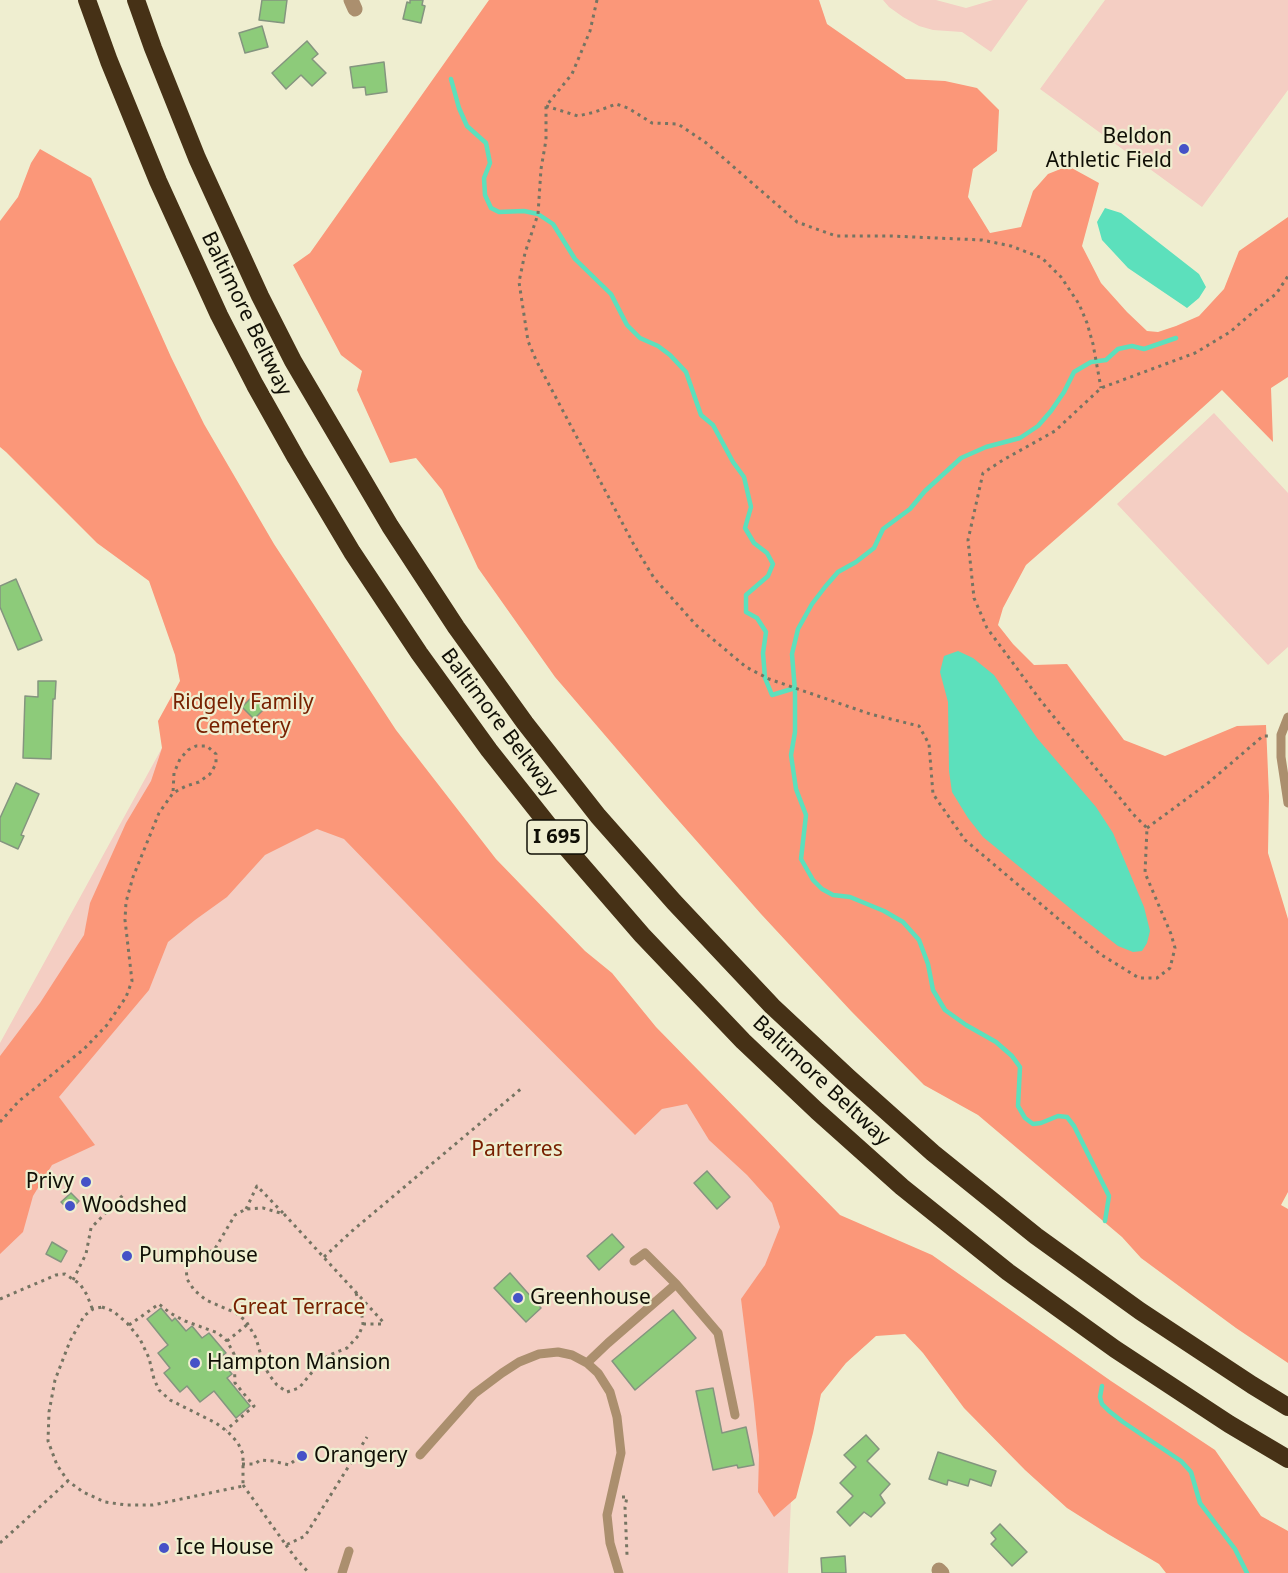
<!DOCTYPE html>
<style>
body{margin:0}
canvas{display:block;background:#efeed0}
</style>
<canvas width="1288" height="1573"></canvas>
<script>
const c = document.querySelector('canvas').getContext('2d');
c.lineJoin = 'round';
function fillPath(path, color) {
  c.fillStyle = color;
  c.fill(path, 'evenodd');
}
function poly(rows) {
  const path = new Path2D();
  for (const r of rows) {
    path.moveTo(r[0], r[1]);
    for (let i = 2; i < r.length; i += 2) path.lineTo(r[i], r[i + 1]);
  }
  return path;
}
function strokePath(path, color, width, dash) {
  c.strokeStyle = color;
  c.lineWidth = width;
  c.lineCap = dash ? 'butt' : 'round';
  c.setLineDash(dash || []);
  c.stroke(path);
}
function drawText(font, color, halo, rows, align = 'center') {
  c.font = font + ' "Noto Sans",sans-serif';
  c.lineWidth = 4.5;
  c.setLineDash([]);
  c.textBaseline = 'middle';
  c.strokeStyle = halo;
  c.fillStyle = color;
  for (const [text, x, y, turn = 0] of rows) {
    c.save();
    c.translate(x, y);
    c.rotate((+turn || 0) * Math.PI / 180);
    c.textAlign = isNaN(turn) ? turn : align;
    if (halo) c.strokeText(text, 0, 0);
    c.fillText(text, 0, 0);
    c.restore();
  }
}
fillPath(poly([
 [883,0,936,0,966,8,993,0,1028,0,991,52,962,32,933,30,919,26,903,17,889,7],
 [1105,0,1288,0,1288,90,1202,207,1040,89],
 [1214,413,1288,493,1288,647,1268,665,1117,504],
 [231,658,803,1207,788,1573,0,1573,0,1043,185,706]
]), '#f4cec3');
fillPath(poly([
 [489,0,819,0,827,24,906,79,945,81,977,88,999,110,997,151,973,169,968,197,990,233,1021,227,1033,191,1048,174,1068,166,1099,183,1082,246,1101,283,1127,312,1147,331,1158,332,1176,326,1199,316,1224,289,1239,251,1288,217,1288,377,1271,388,1273,442,1222,390,1090,509,1026,565,1003,608,998,625,1013,644,1034,665,1067,664,1124,740,1165,756,1237,726,1266,725,1269,796,1268,853,1288,919,1288,1192,1281,1205,1288,1209,1288,1363,1236,1328,1141,1258,1122,1237,978,1115,924,1085,851,1011,761,914,664,804,555,677,478,568,442,490,416,458,390,463,357,390,362,371,341,355,293,265,310,253],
 [40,149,91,178,171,357,204,424,274,544,396,730,496,859,585,951,612,973,656,1027,840,1215,932,1255,1111,1381,1215,1450,1261,1516,1288,1531,1288,1573,1166,1573,1159,1564,1108,1534,1067,1508,1025,1470,964,1408,923,1353,905,1334,876,1336,846,1363,821,1394,813,1433,796,1498,774,1517,758,1492,759,1455,754,1404,741,1299,765,1265,780,1227,772,1203,747,1175,709,1140,687,1104,662,1109,635,1135,467,966,344,839,317,829,265,855,227,897,195,920,168,942,149,990,59,1097,95,1145,52,1165,33,1196,23,1232,0,1254,0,1056,40,1003,84,935,90,903,126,823,151,781,162,748,158,721,180,681,175,655,149,581,97,543,6,452,0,447,0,221,18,197,31,163]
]), '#fb9779');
fillPath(poly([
 [1105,208,1121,213,1199,274,1206,287,1199,298,1187,308,1128,268,1102,240,1097,222],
 [958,651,973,658,994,675,1037,738,1096,807,1113,833,1144,907,1150,931,1147,943,1142,951,1133,952,1118,946,1082,918,983,837,968,818,952,792,949,771,948,702,940,672,944,656]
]), '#5ce0bc');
strokePath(poly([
 [451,79,459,108,467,126,486,143,490,163,484,178,485,195,491,208,499,212,524,211,538,214,553,224,575,259,611,294,627,325,640,338,658,346,670,355,686,372,701,415,713,425,733,462,744,477,751,507,745,528,754,543,767,553,773,564,768,576,746,595,746,612,757,618,766,632,763,653,765,678,772,695,795,688,795,732,791,755,796,789,806,815,801,859,813,880,822,889,833,895,850,897,884,911,903,922,919,940,928,964,933,990,945,1010,966,1025,996,1042,1012,1056,1020,1067,1018,1106,1025,1118,1033,1124,1041,1123,1058,1116,1067,1117,1074,1126,1109,1196,1105,1221],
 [795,691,792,654,798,629,812,604,825,587,838,572,856,562,874,548,883,529,910,509,925,491,961,458,986,447,1020,438,1038,426,1051,411,1064,392,1074,372,1091,362,1106,360,1118,349,1132,346,1144,349,1176,338],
 [1102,1386,1100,1397,1102,1404,1109,1411,1123,1422,1181,1461,1191,1472,1200,1503,1235,1549,1247,1573]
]), '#5ce0bc', 4.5);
const building = poly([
 [262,0,287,0,284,23,259,20,262,0],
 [410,0,423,0,422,5,425,6,421,23,403,19,407,2,410,3,410,0],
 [262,26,268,47,245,53,239,33,262,26],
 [307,41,318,54,312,59,326,73,312,86,301,75,286,89,272,73,307,41],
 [384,62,387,92,366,95,365,87,353,88,350,67,384,62],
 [16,579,42,640,18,650,0,607,0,586,16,579],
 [38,681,56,681,55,699,53,699,51,759,23,758,25,696,38,697,38,681],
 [254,695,266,707,254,719,242,707,254,695],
 [16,783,39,794,21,835,24,836,18,849,0,841,0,818,16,783],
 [707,1171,730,1197,717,1209,694,1183,707,1171],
 [71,1193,79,1201,70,1211,61,1202,71,1193],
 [612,1234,624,1247,599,1270,587,1256,612,1234],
 [52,1242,67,1251,61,1262,46,1254,52,1242],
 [510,1273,541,1308,526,1322,494,1288,510,1273],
 [161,1308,172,1321,175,1318,186,1331,192,1326,202,1338,209,1333,226,1353,219,1358,232,1374,227,1378,250,1406,236,1418,214,1391,200,1402,187,1386,180,1392,164,1373,170,1368,158,1353,168,1345,147,1319,161,1308],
 [673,1310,696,1338,635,1390,612,1361,673,1310],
 [713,1388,722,1433,746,1427,754,1465,738,1468,737,1465,713,1470,696,1391,713,1388],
 [866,1435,879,1449,867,1461,890,1484,880,1495,885,1503,871,1517,864,1512,850,1526,837,1512,853,1496,840,1483,856,1467,844,1455,866,1435],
 [938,1452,996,1471,991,1486,970,1479,968,1486,948,1480,947,1485,929,1479,938,1452],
 [1000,1524,1027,1552,1012,1566,991,1544,996,1539,991,1533,1000,1524],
 [845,1556,846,1573,822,1573,821,1558,845,1556]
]);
fillPath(building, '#8dcb7a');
strokePath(building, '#84957f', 1.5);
strokePath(poly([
 [597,0,590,31,572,74,546,106,546,140,541,169,538,214,525,253,519,282,528,341,536,360,634,545,654,578,696,625,746,667,769,679,870,714,919,726,929,744,933,794,965,840,1100,954,1139,978,1157,978,1170,968,1175,948,1171,934,1145,873,1147,828,1133,814,1041,701,987,628,974,598,968,540,983,473,1003,460,1055,431,1101,388,1195,353,1230,332,1259,307,1276,294,1288,276],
 [546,106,578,116,595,112,616,104,628,108,652,123,678,124,705,142,797,222,836,236,891,236,982,240,1011,246,1042,258,1061,277,1079,304,1087,323,1093,344,1101,388],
 [1147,828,1208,783,1263,736,1270,736],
 [0,1122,19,1101,84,1049,107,1025,126,997,132,981,125,920,126,902,133,877,159,813,173,793,186,786,199,782,210,774,216,764,216,754,207,746,196,746,188,750,180,759,174,773,173,793],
 [246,1209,257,1186,283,1213],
 [324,1257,352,1231,522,1088],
 [73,1280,86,1254,91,1228,124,1194],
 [356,1293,361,1309,363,1324,359,1335,347,1348,332,1354,323,1359,299,1388,287,1392,277,1385,270,1376,264,1366,256,1338,246,1321,236,1313,206,1300,194,1290,187,1279,186,1266,192,1258,202,1253,212,1251,216,1247,235,1215,246,1209,263,1208,284,1214,385,1324],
 [0,1299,56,1275,65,1274,80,1284,87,1295,92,1308],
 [102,1307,113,1311,127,1323,140,1339,149,1358,154,1379,159,1390,170,1400,216,1423,228,1432,238,1443,243,1454,243,1486,153,1505,126,1505,105,1502,83,1492,68,1481,57,1465,48,1441,49,1412,55,1380,70,1341,84,1316,93,1309,102,1307],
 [363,1324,385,1324],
 [129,1325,159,1304,170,1313,185,1321,218,1333,227,1341,234,1354,235,1383,254,1406,226,1430],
 [227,1341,248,1324],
 [242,1464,255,1464,260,1460,273,1461,289,1465,294,1461],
 [243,1485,286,1545,305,1536,367,1437],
 [622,1497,627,1497,625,1507,627,1555],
 [0,1543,67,1482],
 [286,1545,297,1560,309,1573]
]), '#757462', 3, [3, 4.5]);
strokePath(poly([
 [1288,717,1281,735,1281,757,1288,803],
 [634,1261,645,1253,676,1284,718,1333,735,1415],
 [587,1363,608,1343,676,1284],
 [420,1455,474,1394,502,1373,519,1362,539,1354,558,1352,572,1355,587,1363,598,1373,610,1392,617,1417,621,1453,607,1515,610,1543,619,1573],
 [342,1573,349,1551]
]), '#ab8f6e', 9);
strokePath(poly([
 [351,0,355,9],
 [939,1570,942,1573]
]), '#ab8f6e', 15);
strokePath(poly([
 [87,0,109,61,158,181,219,315,255,385,296,458,352,552,419,653,489,750,565,846,642,935,743,1041,817,1111,902,1187,1008,1272,1115,1349,1229,1424,1288,1459],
 [136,0,153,48,197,158,260,296,293,361,390,526,456,627,525,723,598,816,674,902,772,1006,848,1077,933,1153,1036,1236,1140,1311,1252,1385,1288,1407]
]), '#463116', 18);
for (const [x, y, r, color] of [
 [1184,149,6,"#4552c7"],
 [86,1182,6,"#4552c7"],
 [70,1206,6,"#4552c7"],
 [127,1256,6,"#4552c7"],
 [518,1298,6,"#4552c7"],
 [195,1363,6,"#4552c7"],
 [302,1456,6,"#4552c7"],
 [164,1548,6,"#4552c7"]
]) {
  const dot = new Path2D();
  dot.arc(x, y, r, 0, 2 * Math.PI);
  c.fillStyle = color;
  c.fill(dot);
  strokePath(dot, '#efeed0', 2);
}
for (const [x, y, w] of [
 [557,837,60]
]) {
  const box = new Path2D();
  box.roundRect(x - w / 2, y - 17, w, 34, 4.5);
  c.fillStyle = '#efeed0';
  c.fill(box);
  strokePath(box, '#100f06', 1.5);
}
drawText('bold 20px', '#100f06', null, [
 ["I 695",557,837]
]);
drawText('21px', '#100f06', '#efeed0', [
 ["Beldon",1172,137,"right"],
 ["Athletic Field",1172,161,"right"],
 ["Privy",74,1182,"right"],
 ["Woodshed",82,1206],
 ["Pumphouse",139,1256],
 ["Greenhouse",530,1298],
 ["Hampton Mansion",207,1363],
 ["Orangery",314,1456],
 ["Ice House",176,1548]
], 'left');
drawText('21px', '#100f06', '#efeed0', [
 ["Baltimore Beltway",246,314,64],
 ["Baltimore Beltway",499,723,53],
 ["Baltimore Beltway",821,1081,43]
]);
drawText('21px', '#772000', '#efeed0', [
 ["Ridgely Family",243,703],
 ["Cemetery",243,727],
 ["Parterres",517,1150],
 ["Great Terrace",299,1308]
]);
</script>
